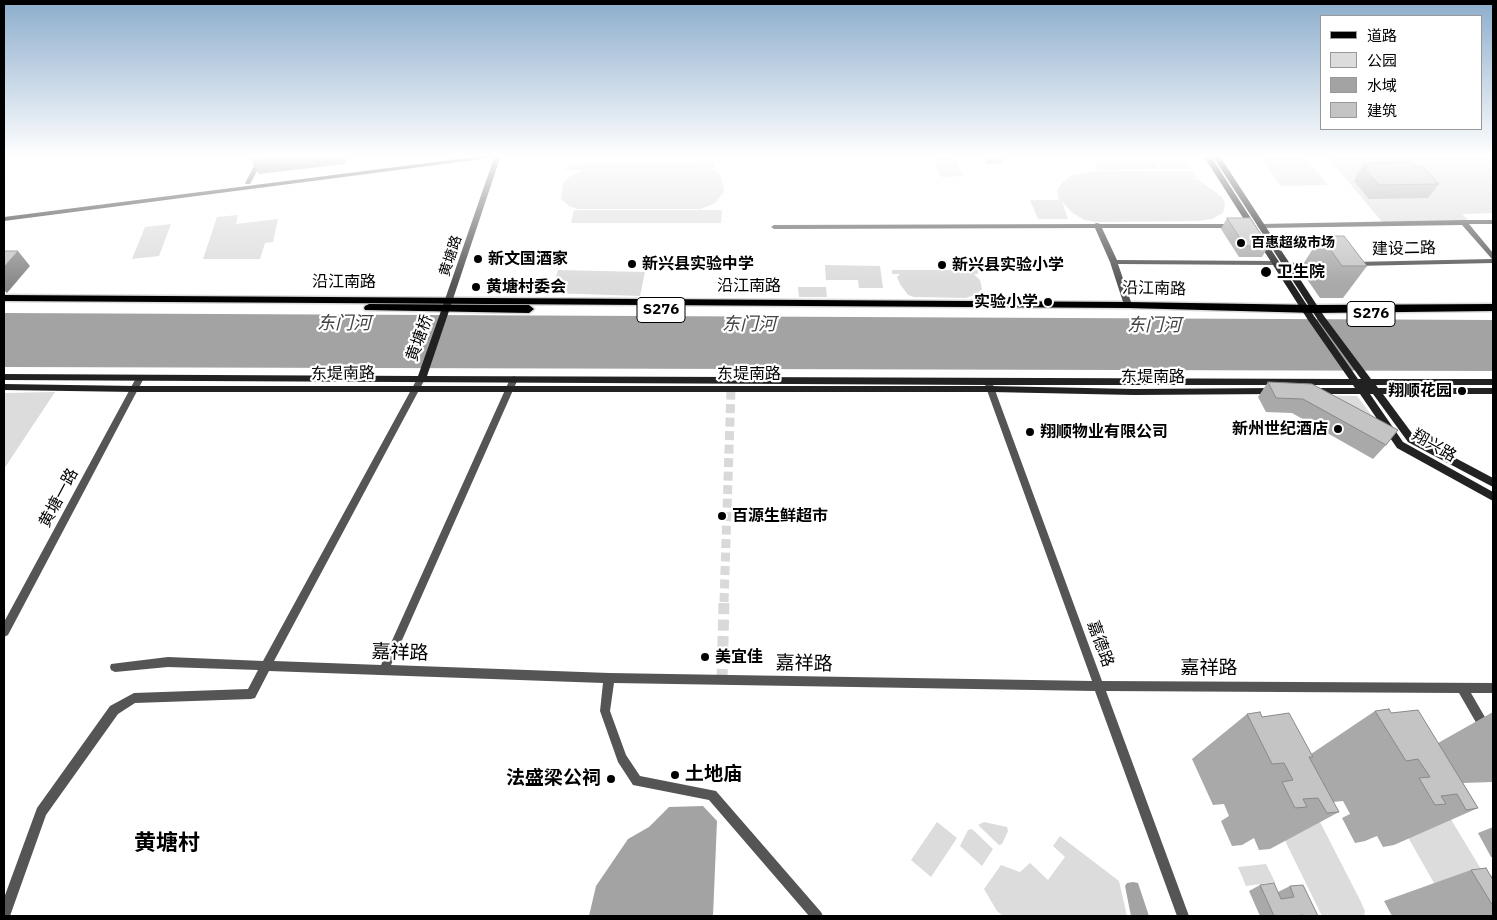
<!DOCTYPE html>
<meta charset="utf-8">
<style>
body{margin:0}
#map{position:relative;width:1497px;height:920px;overflow:hidden;background:#fff;font-family:"IBM Plex Sans","Noto Sans SC",sans-serif}
canvas{display:block}
.frame{position:absolute;inset:0;border:5px solid #000;pointer-events:none}
.legend{position:absolute;left:1320px;top:15px;width:162px;height:115px;box-sizing:border-box;background:#fff;border:1px solid #999;margin:0;padding:6px 9px;list-style:none;font-size:15px;color:#000}
.legend li{display:flex;align-items:center;gap:10px;height:25px}
.legend b{width:25px;border:1px solid #999}
</style>
<div id="map">
<canvas width="1497" height="920"></canvas>
<div class="frame"></div>
<ul class="legend">
<li><b style="height:6px;background:#000"></b>道路</li>
<li><b style="height:14px;background:#dcdcdc"></b>公园</li>
<li><b style="height:14px;background:#a3a3a3"></b>水域</li>
<li><b style="height:14px;background:#c4c4c4"></b>建筑</li>
</ul>
</div>
<script>
const c = document.querySelector('canvas').getContext('2d');
c.lineJoin = 'round';
function fillPath(path, color) {
  c.fillStyle = color;
  c.fill(path, 'evenodd');
}
function poly(rows) {
  const path = new Path2D();
  for (const r of rows) {
    path.moveTo(r[0], r[1]);
    for (let i = 2; i < r.length; i += 2) path.lineTo(r[i], r[i + 1]);
  }
  return path;
}
function strokePath(path, color, width, dash) {
  c.strokeStyle = color;
  c.lineWidth = width;
  c.lineCap = dash ? 'butt' : 'round';
  c.setLineDash(dash || []);
  c.stroke(path);
}
function drawText(font, color, halo, rows, align = 'center') {
  c.font = font + ' "IBM Plex Sans","Noto Sans SC",sans-serif';
  c.lineWidth = 4.5;
  c.setLineDash([]);
  c.textBaseline = 'middle';
  c.strokeStyle = halo;
  c.fillStyle = color;
  for (const [text, x, y, turn = 0] of rows) {
    c.save();
    c.translate(x, y);
    c.rotate((+turn || 0) * Math.PI / 180);
    c.textAlign = isNaN(turn) ? turn : align;
    if (halo) c.strokeText(text, 0, 0);
    c.fillText(text, 0, 0);
    c.restore();
  }
}
fillPath(poly([
 [932,155,954,155,963,176,941,177],
 [1258,155,1303,155,1328,185,1281,186],
 [1326,155,1493,155,1493,213,1462,214,1470,222,1383,223],
 [1154,161,1159,169,1098,170,1094,162],
 [1156,161,1187,161,1192,169,1161,169],
 [715,162,714,168,709,169,718,172,722,180,724,192,715,203,701,209,577,209,569,206,561,199,563,183,569,177,583,170,565,170,568,164],
 [1095,171,1193,171,1198,178,1193,178,1199,180,1222,197,1225,204,1223,213,1212,219,1199,221,1095,222,1085,220,1074,214,1062,202,1068,219,1038,219,1030,200,1059,200,1057,190,1063,182,1072,175],
 [574,210,722,210,721,223,571,223],
 [238,215,236,224,278,219,273,242,265,243,260,259,203,259,217,217],
 [171,224,159,256,132,259,145,227],
 [825,265,880,266,883,288,859,288,858,280,826,280],
 [558,270,645,272,640,296,551,293],
 [892,270,978,270,978,274,974,274,980,280,982,289,977,294,966,298,914,297,908,295,900,284,897,277,900,274,892,274],
 [798,287,826,287,827,297,799,297],
 [55,392,4,469,4,393],
 [1310,395,1357,396,1387,435],
 [1370,770,1426,778,1490,884,1439,892],
 [1297,777,1360,900,1365,911,1364,916,1323,916,1321,914,1259,788],
 [937,822,957,838,931,877,911,860],
 [984,822,1007,827,1008,831,1002,844,999,845,978,825],
 [972,829,993,849,982,866,960,846,968,830],
 [1060,836,1119,881,1127,916,1003,916,997,911,984,889,1001,865,1020,872,1030,863,1048,880,1065,857,1053,846],
 [1266,864,1275,882,1246,886,1238,867]
]), '#dcdcdc');
fillPath(poly([
 [4,313,1493,320,1493,371,4,367],
 [703,806,717,821,713,916,589,916,596,886,628,839,649,827,669,807],
 [1133,882,1138,883,1149,916,1131,916,1125,886,1127,883]
]), '#a3a3a3');
strokePath(poly([
 [724,602,731,389]
]), '#d9d9d9', 9, [9, 4.5]);
strokePath(poly([
 [722,680,724,601]
]), '#d9d9d9', 11, [11, 5.5]);
const primary = poly([
 [4,295,1128,302,1315,305,1493,304,1493,311,1315,313,1128,308,4,301,4,295],
 [369,304,529,305,534,309,529,313,365,310,364,308,365,306,369,304]
]);
strokePath(primary, '#dbdbdb', 3);
fillPath(poly([
 [260,155,266,155,250,184,246,184,245,183,260,155],
 [495,155,501,155,450,308,449,310,443,310,442,308,495,155],
 [1463,220,1493,220,1493,224,1469,224,1493,253,1493,263,1354,266,1350,264,1354,262,1492,259,1462,225,1260,228,1257,226,1260,224,1463,220],
 [1097,223,1100,224,1234,224,1237,226,1234,228,1102,228,1117,260,1276,261,1280,263,1276,265,1118,264,1132,305,1128,307,1124,305,1110,262,1095,228,774,229,771,227,774,225,1094,224,1097,223],
 [1313,262,1315,262,1315,266,1286,267,1282,265,1286,263,1313,262],
 [140,375,144,378,8,635,4,637,4,622,136,378,140,375],
 [421,376,425,379,274,661,381,665,510,379,514,376,518,379,391,665,609,673,1092,681,984,382,988,379,992,382,1102,681,1493,683,1493,693,1471,693,1493,731,1493,746,1489,745,1459,693,1106,691,1189,916,1177,916,1095,691,614,683,610,711,626,755,640,776,716,791,821,912,823,916,809,916,709,800,633,785,618,762,600,711,603,683,269,671,255,698,251,699,135,703,118,714,46,815,10,916,4,916,4,898,37,808,110,706,134,693,248,689,258,670,168,667,115,672,111,670,110,667,111,664,168,657,263,661,417,379,421,376]
]), '#555');
fillPath(poly([
 [490,155,513,155,4,221,4,217,490,155],
 [1203,155,1210,155,1314,316,1358,379,1361,379,1318,320,1212,155,1219,155,1324,316,1371,379,1493,379,1493,385,1376,385,1378,388,1493,388,1493,394,1383,394,1414,436,1493,478,1493,487,1408,442,1373,394,1370,394,1403,442,1493,492,1493,501,1397,448,1360,394,1312,394,1307,391,1312,388,1355,388,1353,385,988,385,4,380,4,374,418,376,442,308,446,305,450,308,427,376,1349,379,1308,320,1203,155],
 [4,384,134,386,991,386,1134,389,1275,388,1280,391,1275,394,1134,395,991,392,134,392,4,390,4,384]
]), '#222');
fillPath(primary, '#000');
fillPath(poly([
 [982,155,1004,155,1002,163,987,164],
 [1365,163,1412,166,1439,184,1428,198,1369,199,1354,181,1356,178,1355,177],
 [1227,218,1269,246,1262,257,1239,257,1221,229],
 [1321,236,1367,266,1343,298,1320,298,1300,269],
 [1268,382,1312,384,1386,445,1373,459,1292,413,1266,412,1258,397],
 [1375,711,1391,713,1438,743,1493,712,1493,782,1463,783,1478,808,1394,845,1383,847,1377,836,1365,841,1355,843,1342,818,1350,814,1343,801,1333,802,1339,812,1270,849,1259,850,1254,838,1242,845,1232,846,1221,821,1229,816,1224,804,1213,805,1192,759,1247,714,1262,717,1311,754],
 [1493,827,1493,857,1491,857,1478,833],
 [1471,870,1491,876,1493,875,1493,916,1392,916,1384,901],
 [1260,885,1278,892,1290,886,1318,916,1260,916,1249,891]
]), '#a9a9a9');
fillPath(poly([
 [286,155,347,155,345,164,259,174,251,160],
 [18,251,30,266,7,293,4,290,4,267]
]), '#898989');
const building = poly([
 [253,155,286,155,251,160,253,155],
 [1409,162,1412,166,1422,166,1439,184,1379,185,1363,167,1368,167,1365,163,1409,162],
 [1227,218,1250,218,1269,246,1245,246,1227,218],
 [1321,236,1344,236,1367,266,1342,266,1321,236],
 [4,251,18,251,4,267,4,251],
 [1268,382,1312,384,1398,430,1386,445,1303,399,1276,398,1268,382],
 [1389,709,1391,713,1418,710,1478,808,1466,810,1457,794,1441,796,1446,804,1435,805,1419,778,1430,777,1418,759,1406,761,1375,711,1389,709],
 [1260,712,1262,717,1289,713,1313,757,1309,757,1339,812,1327,813,1318,798,1303,799,1307,807,1295,808,1282,782,1293,780,1284,763,1272,764,1247,714,1260,712],
 [1486,868,1493,880,1493,906,1471,870,1486,868],
 [1274,883,1281,899,1294,897,1290,886,1303,885,1318,916,1304,916,1303,915,1293,916,1274,916,1260,885,1274,883]
]);
fillPath(building, '#c4c4c4');
strokePath(building, '#898989', 1);
const sky = c.createLinearGradient(0, 0, 0, 284);
sky.addColorStop(0, '#8cadcc');
sky.addColorStop(0.55, '#fff');
sky.addColorStop(1, '#ffffff00');
c.fillStyle = sky;
c.fillRect(0, 0, 1497, 284);
for (const [x, y, r, color] of [
 [1241,243,5,"#000"],
 [478,259,5,"#000"],
 [632,264,5,"#000"],
 [942,265,5,"#000"],
 [1266,272,6,"#000"],
 [476,287,5,"#000"],
 [1048,302,5,"#000"],
 [1462,391,5,"#000"],
 [1338,429,5,"#000"],
 [1030,432,5,"#000"],
 [722,516,5,"#000"],
 [705,657,5,"#000"],
 [675,775,5,"#000"],
 [611,779,5,"#000"]
]) {
  const dot = new Path2D();
  dot.arc(x, y, r, 0, 2 * Math.PI);
  c.fillStyle = color;
  c.fill(dot);
  strokePath(dot, '#fff', 2);
}
drawText('bold 14px', '#000', '#fff', [
 ["百惠超级市场",1251,243]
], 'left');
drawText('14px', '#000', '#fff', [
 ["黄塘路",451,256,-72]
]);
for (const [x, y, w] of [
 [661,310,48],
 [1371,314,48]
]) {
  const box = new Path2D();
  box.roundRect(x - w / 2, y - 12.5, w, 25, 4);
  c.fillStyle = '#fff';
  c.fill(box);
  strokePath(box, '#000', 1);
}
drawText('bold 15px', '#000', null, [
 ["S276",661,310],
 ["S276",1371,314]
]);
drawText('16px', '#000', '#fff', [
 ["建设二路",1404,249,-1],
 ["沿江南路",344,282],
 ["沿江南路",749,286],
 ["沿江南路",1154,289,1],
 ["黄塘桥",420,338,-70],
 ["东堤南路",343,374,-1],
 ["东堤南路",749,374],
 ["东堤南路",1153,377],
 ["翔兴路",1434,446,30],
 ["黄塘一路",59,498,-62],
 ["嘉德路",1100,644,70]
]);
drawText('bold 16px', '#000', '#fff', [
 ["新文国酒家",488,259],
 ["新兴县实验中学",642,264],
 ["新兴县实验小学",952,265],
 ["卫生院",1277,272],
 ["黄塘村委会",486,287],
 ["实验小学",1038,302,"right"],
 ["翔顺花园",1452,391,"right"],
 ["新州世纪酒店",1328,429,"right"],
 ["翔顺物业有限公司",1040,432],
 ["百源生鲜超市",732,516],
 ["美宜佳",715,657]
], 'left');
drawText('italic 18px', '#444', '#fff', [
 ["东门河",344,324],
 ["东门河",749,325],
 ["东门河",1154,326]
]);
drawText('19px', '#000', '#fff', [
 ["嘉祥路",400,653,2],
 ["嘉祥路",804,664,1],
 ["嘉祥路",1209,669]
]);
drawText('bold 19px', '#000', '#fff', [
 ["土地庙",685,775],
 ["法盛梁公祠",601,779,"right"]
], 'left');
drawText('bold 22px', '#000', '#fff', [
 ["黄塘村",167,844]
]);
</script>
